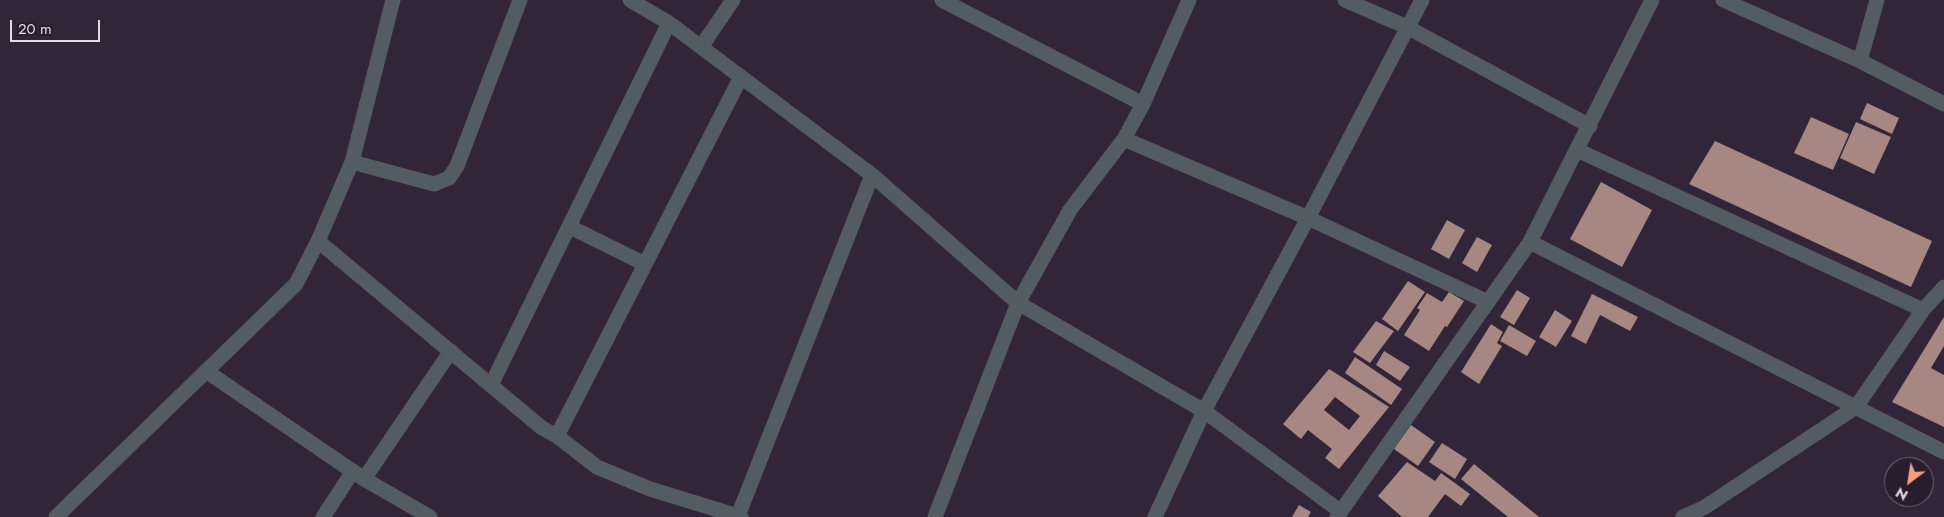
<!DOCTYPE html>
<style>
body{margin:0}
#map{position:relative;width:1944px;height:517px;overflow:hidden;background:#322539;font-family:Jost,sans-serif}
canvas{display:block}
.north{position:absolute;left:1884px;top:457px;width:50px;height:50px;box-sizing:border-box;background:#281c2f;border:1px solid #736879;border-radius:50%;rotate:211deg;font-size:14px;font-weight:700;line-height:20px;text-align:center;color:#e3dbe8}
.north::after{content:'';display:block;margin:auto;width:18px;height:22px;background:#f2a17e;clip-path:polygon(50% 0,100% 100%,50% 72%,0 100%)}
.scale{position:absolute;left:10px;top:20px;width:90px;height:22px;box-sizing:border-box;border:2px solid #e3dbe8;border-top:0;padding-left:6px;font-size:15px;line-height:18px;white-space:nowrap;color:#e3dbe8;-webkit-text-stroke:4px #281c2f;paint-order:stroke}
</style>
<div id="map">
<canvas width="1944" height="517"></canvas>
<div class="north">N</div>
<div class="scale">20 m</div>
</div>
<script>
const c = document.querySelector('canvas').getContext('2d');
c.lineJoin = 'round';
function fillPath(path, color) {
  c.fillStyle = color;
  c.fill(path, 'evenodd');
}
function poly(rows) {
  const path = new Path2D();
  for (const r of rows) {
    path.moveTo(r[0], r[1]);
    for (let i = 2; i < r.length; i += 2) path.lineTo(r[i], r[i + 1]);
  }
  return path;
}
function strokePath(path, color, width, dash) {
  c.strokeStyle = color;
  c.lineWidth = width;
  c.lineCap = dash ? 'butt' : 'round';
  c.setLineDash(dash || []);
  c.stroke(path);
}
fillPath(poly([
 [1867,103,1899,118,1892,134,1860,119],
 [1811,117,1849,134,1833,170,1794,153],
 [1856,122,1891,137,1874,174,1840,158],
 [1715,141,1932,241,1911,287,1689,184],
 [1601,182,1652,210,1622,267,1570,239],
 [1447,220,1465,230,1449,259,1431,249],
 [1477,237,1492,245,1477,272,1462,263],
 [1408,281,1425,292,1398,331,1382,319],
 [1517,290,1530,298,1514,325,1500,317],
 [1449,292,1464,301,1447,327,1445,326,1429,351,1404,335,1420,310,1417,308,1427,293,1442,302],
 [1592,294,1638,317,1630,331,1600,315,1586,344,1571,336],
 [1555,310,1572,321,1556,347,1539,337],
 [1944,317,1944,346,1931,368,1944,375,1944,427,1892,402],
 [1376,321,1394,331,1370,363,1353,352],
 [1491,324,1503,332,1497,343,1502,346,1479,384,1461,372],
 [1509,325,1536,341,1527,356,1500,341],
 [1384,351,1410,367,1400,381,1376,365],
 [1355,357,1402,389,1391,405,1345,373],
 [1329,369,1389,407,1339,469,1325,458,1332,449,1308,430,1301,439,1283,424],
 [1335,397,1360,416,1349,430,1324,410],
 [1411,425,1435,442,1418,466,1394,449],
 [1442,443,1467,459,1455,479,1429,462],
 [1407,462,1435,481,1441,473,1470,494,1461,506,1445,494,1428,517,1402,517,1378,496],
 [1474,464,1539,517,1508,517,1461,479],
 [1299,505,1311,512,1308,517,1292,517]
]), '#a68781');
strokePath(poly([
 [630,0,669,23,701,47,872,175,1018,303,1204,411,1340,511],
 [942,0,1143,104],
 [1345,0,1407,27,1590,126],
 [1723,0,1860,61,1944,104],
 [701,47,733,0],
 [1860,61,1877,0],
 [1124,139,1308,218,1488,302],
 [1577,150,1923,310],
 [352,162,434,184,449,178,457,166,520,0],
 [570,227,645,264],
 [318,241,542,428,557,436,597,467,650,489,741,517],
 [1530,242,1944,452],
 [206,371,364,479,430,517],
 [491,385,669,23],
 [557,436,741,77],
 [364,479,451,351],
 [738,516,872,175],
 [56,517,296,284,318,241,352,162,393,0],
 [323,517,353,471],
 [935,517,1018,303,1070,210,1124,139,1143,104,1189,0],
 [1155,517,1204,411,1308,218,1422,0],
 [1337,517,1530,242,1652,0],
 [1683,517,1705,507,1856,407,1923,310,1944,287]
]), '#535c64', 15);
</script>
